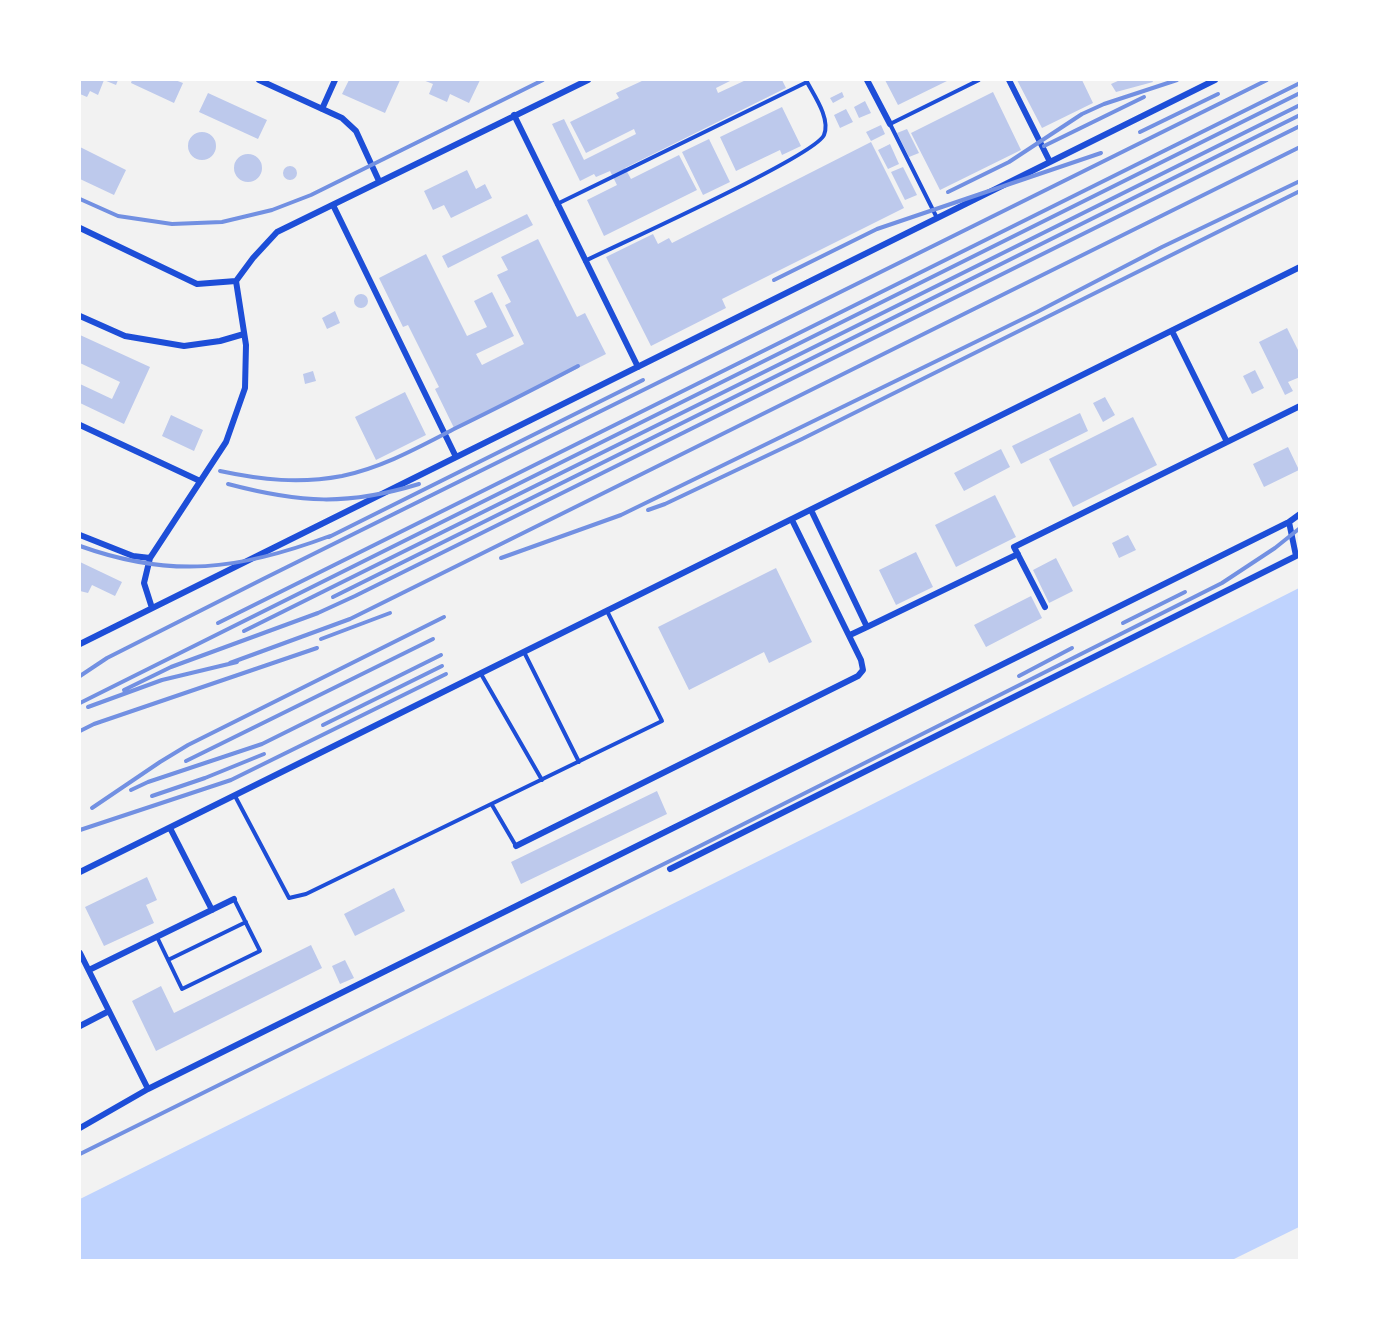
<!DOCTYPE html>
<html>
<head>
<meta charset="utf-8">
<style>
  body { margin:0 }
  #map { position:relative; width:1379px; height:1340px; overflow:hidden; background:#f2f2f2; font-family:"Roboto Condensed",sans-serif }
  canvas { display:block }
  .frame { position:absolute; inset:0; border:81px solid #fff; pointer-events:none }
</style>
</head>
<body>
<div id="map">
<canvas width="1379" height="1340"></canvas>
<div class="frame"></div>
</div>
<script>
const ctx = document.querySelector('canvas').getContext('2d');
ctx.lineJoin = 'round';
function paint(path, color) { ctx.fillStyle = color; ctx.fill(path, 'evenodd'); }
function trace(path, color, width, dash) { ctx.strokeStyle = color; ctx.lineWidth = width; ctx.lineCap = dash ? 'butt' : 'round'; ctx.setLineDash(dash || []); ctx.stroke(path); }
const water = new Path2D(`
  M1299,588V1227L1232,1260H80V1199L855,813Z`);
const building = new Path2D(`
  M81,80H118L116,85L104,80L98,95L90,91L87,97L80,94Z
  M132,80H175L183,83L174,103L131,83Z
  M349,80H400L385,113L342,94Z
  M423,80H480L469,103L450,94L447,102L429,94L433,84Z
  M644,80H732L716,88L718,93L746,80H782L786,88L625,168L631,179L679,155L697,190L604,236L587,200L617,185L610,171L596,177L594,174L580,181L552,124L564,119L584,160L636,134L634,129L586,153L570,122L619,98L616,93Z
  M885,80H949L898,105Z
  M1017,80H1082L1093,103L1042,128Z
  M1120,80H1152L1153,82L1116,92L1111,84Z
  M842,92L844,97L833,103L830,98Z
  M993,92L1021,150L940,190L911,133Z
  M208,93L267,120L258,139L199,112Z
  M865,101L871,113L859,118L854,107Z
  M782,107L801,146L782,155L780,150L736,171L720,137Z
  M846,109L853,122L840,128L834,115Z
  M881,125L885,134L871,141L866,132Z
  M907,129L919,153L909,157L897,133Z
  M188 146a14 14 0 1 1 28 0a14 14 0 1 1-28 0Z
  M709,139L730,182L703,195L682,152Z
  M871,142L904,208L722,299L726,308L651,346L606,257L653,234L658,244L669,238L672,243Z
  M890,144L899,164L888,169L878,150Z
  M80,147L126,170L114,195L80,179Z
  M234 168a14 14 0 1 1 28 0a14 14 0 1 1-28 0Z
  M283 173a7 7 0 1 1 14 0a7 7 0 1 1-14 0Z
  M903,167L917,195L905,200L891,172Z
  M467,170L476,189L485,184L492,198L451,218L444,205L433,210L424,191Z
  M527,214L533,225L448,268L442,256Z
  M538,239L577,317L585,313L606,354L455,430L435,389L439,387L408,325L403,327L379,278L426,254L467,336L487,327L474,301L492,292L514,336L476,354L482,365L524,344L505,305L511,302L497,275L508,270L501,257Z
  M354 301a7 7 0 1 1 14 0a7 7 0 1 1-14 0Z
  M335,311L340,323L327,329L322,318Z
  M1287,328L1300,354V377L1288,382L1293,391L1285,395L1259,342Z
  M80,335L150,367L124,424L80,403V384L112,399L120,382L80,363Z
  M1255,370L1264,388L1252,394L1243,376Z
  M313,371L316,381L305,384L303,374Z
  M405,392L426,435L376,460L355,417Z
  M1105,397L1115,415L1103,422L1093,403Z
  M1080,413L1088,431L1021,464L1012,446Z
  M171,415L203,430L194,451L162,436Z
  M1133,417L1157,465L1073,507L1049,459Z
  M1288,447L1299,470L1264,487L1253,464Z
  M1001,449L1010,467L964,491L954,473Z
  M995,495L1016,537L956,567L935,525Z
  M1128,535L1136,550L1119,558L1112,543Z
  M916,552L933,587L896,605L879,570Z
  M1056,558L1073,591L1049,603L1033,570Z
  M80,562L122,582L115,596L92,585L88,593L80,591Z
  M776,568L812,642L769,663L764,652L689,690L658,627Z
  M1031,596L1042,618L986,647L974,625Z
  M657,791L667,814L521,884L511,862Z
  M147,877L157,900L146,905L154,923L104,946L85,907Z
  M394,888L405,911L355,936L344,914Z
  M311,945L322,968L156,1051L132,1001L161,986L174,1013Z
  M345,960L354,978L340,984L332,966Z`);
const service = new Path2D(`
  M557,204L807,82
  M937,218L890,124L979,80
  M585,261C619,244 815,156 824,135C831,118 813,94 806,80
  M524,652L579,762
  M481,674L542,780
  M235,796L289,898L306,894L662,721L607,611
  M492,805L516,846
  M157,937L182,989L260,951L234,899
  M168,960L246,922`);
const minor = new Path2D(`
  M259,80L342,118L356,131L379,181
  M867,80L890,124
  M1009,80L1050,162
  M322,109L335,80
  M514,115L638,367
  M333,205L456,457
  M80,228L197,284L236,281
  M80,316L125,336L184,346L220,341L244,334
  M1172,331L1227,442
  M80,425L200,481
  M811,510L867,627L1018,554
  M1289,522L1296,556
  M80,535L133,556L150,558
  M1045,607L1014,547L1300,406
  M152,608L144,583L150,558L226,442L245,388L246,345L236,281L253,258L277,232L588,80
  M850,635L867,627
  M80,644L1215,80
  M170,828L212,910
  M516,846L858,676L863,670L861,660L792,520
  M670,869L1300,554
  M80,872L1300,267
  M80,953L148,1089
  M89,970L234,899
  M80,1026L109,1011
  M80,1128L148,1089L1289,522L1300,514`);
const rail = new Path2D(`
  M1140,132L1218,94
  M1044,146L1144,97
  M948,192L1009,162L1082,114L1104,104L1177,80
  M80,199L118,216L172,224L222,222L272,210L311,195L543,80
  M774,280L877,229L1101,153
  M220,471C262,480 300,484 342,476C384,467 419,447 456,428C497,408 538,387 578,366
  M228,484C300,503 347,506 419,484
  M648,510L665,504L802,439L1300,191
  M329,537L643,380
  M80,546C172,579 239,570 330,536
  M501,558L621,515L1037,312L1162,247L1300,181
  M333,597L1300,115
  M218,623L1300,83
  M1123,623L1185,592
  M244,631L1300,105
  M321,639L390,613
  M230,663L350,619L1300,147
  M80,676L107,658L263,579L1267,80
  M1019,676L1072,648
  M124,690L171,667L318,613L355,596L1300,126
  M80,703L1300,93
  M88,707L162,680L237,662
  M323,725L442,666
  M80,731L94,724L317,648
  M186,761L433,639
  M131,790L148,782L262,744L441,655
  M152,796L205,778L264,754
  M92,808L160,762L188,745L444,617
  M80,830L231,780L446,674
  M80,1154L692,850L1222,583L1275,548L1300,528`);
paint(water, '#bfd3fe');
paint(building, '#bdc9ec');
trace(service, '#1d4ed8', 4);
trace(minor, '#1d4ed8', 6);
trace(rail, '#7290e2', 4);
</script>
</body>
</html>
